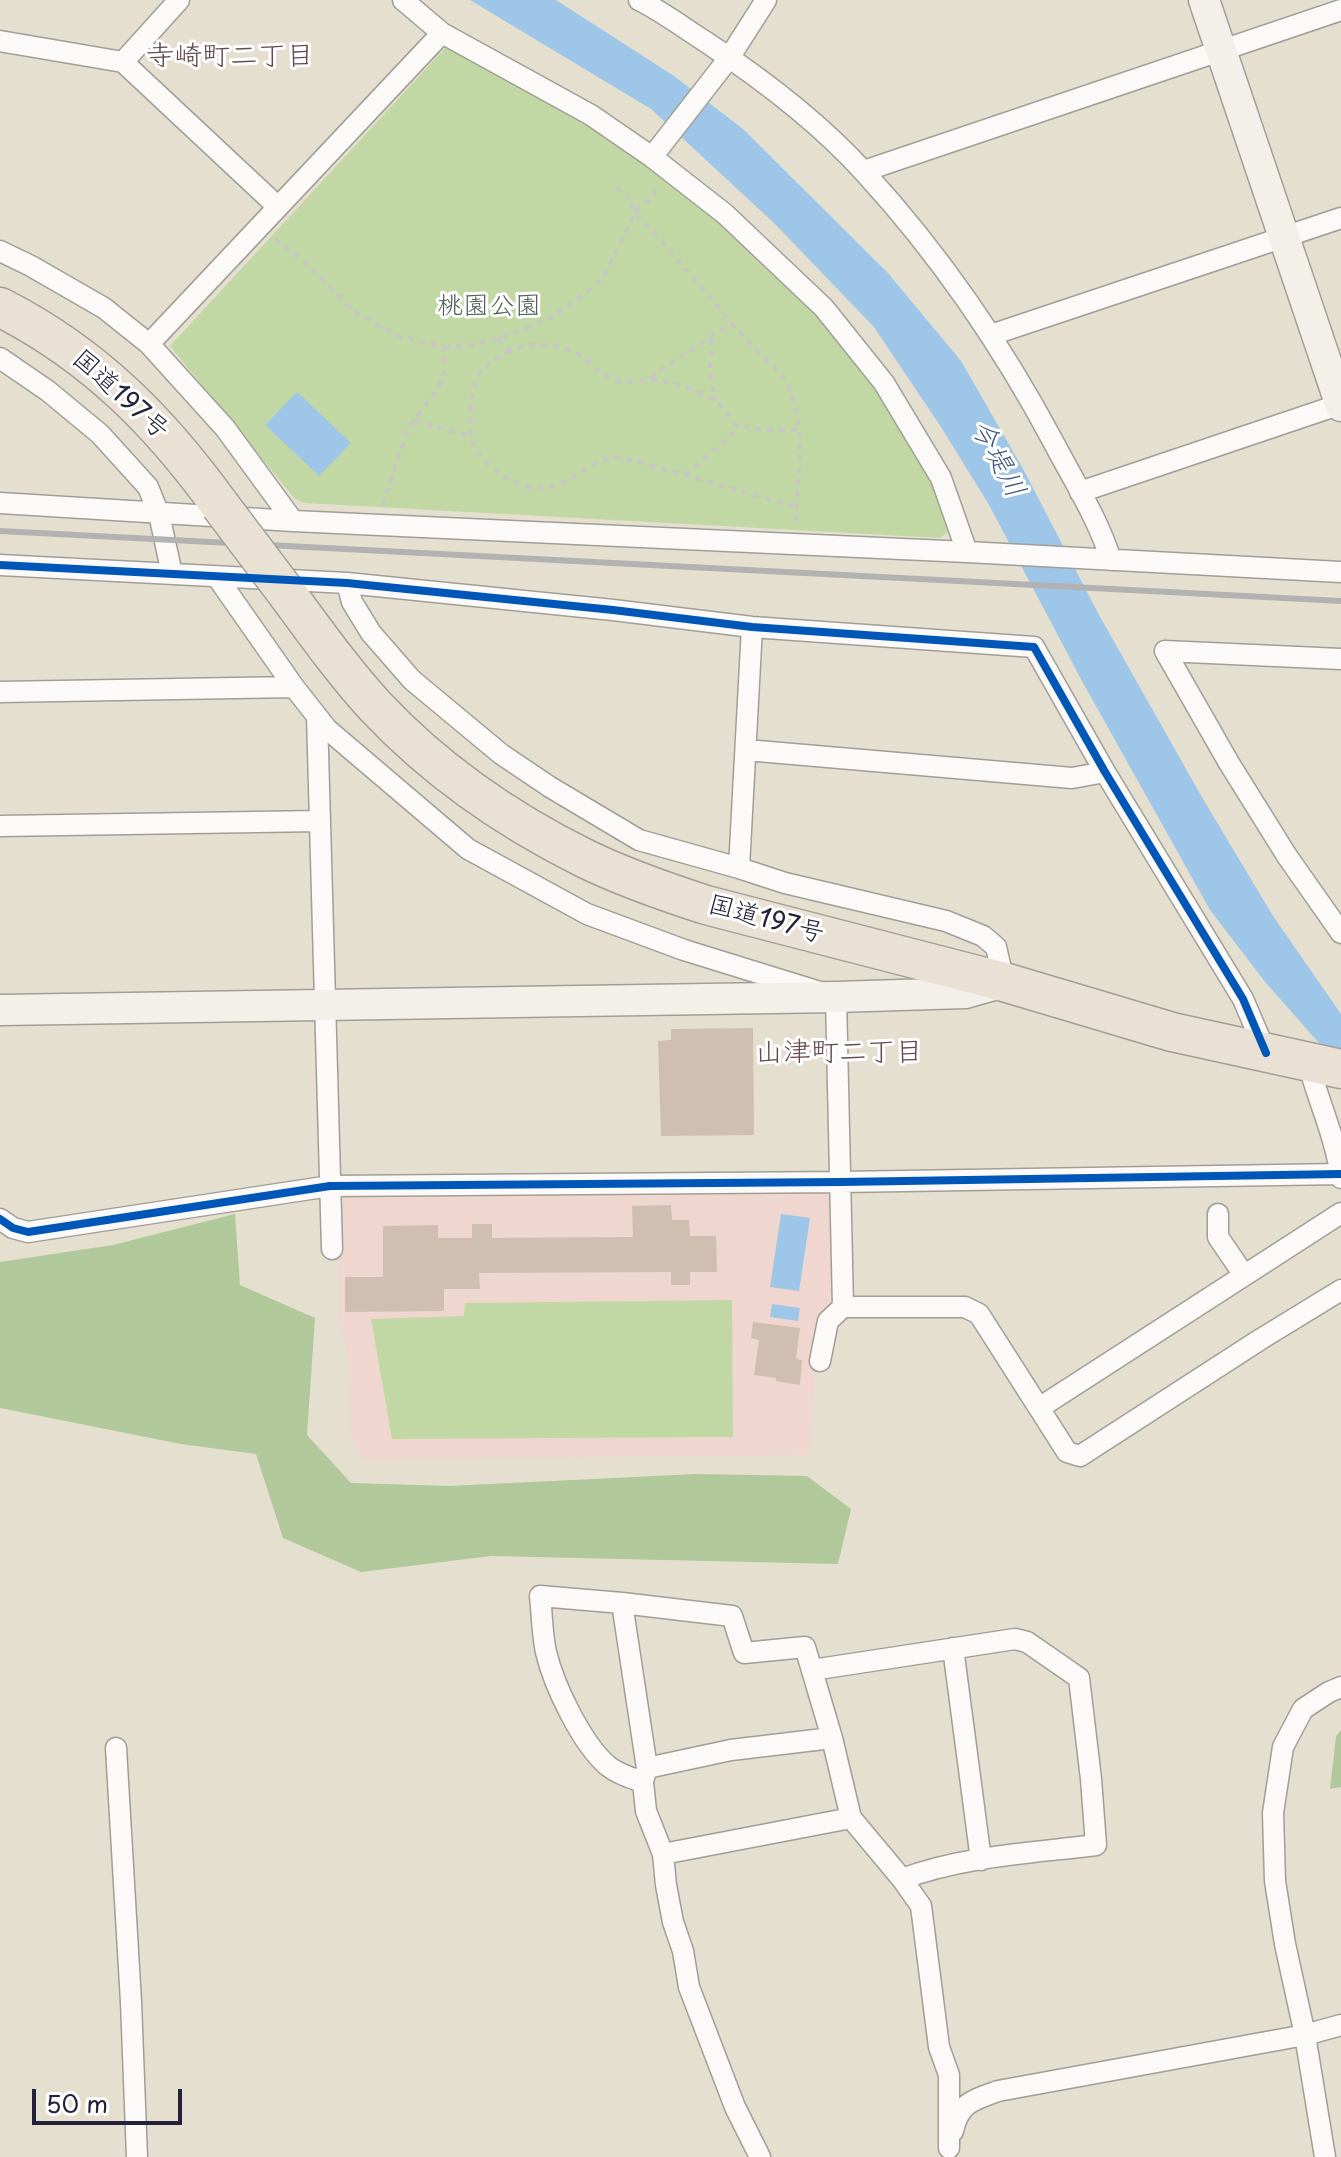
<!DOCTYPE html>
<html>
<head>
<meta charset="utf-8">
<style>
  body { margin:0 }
  #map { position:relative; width:1341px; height:2157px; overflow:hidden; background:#e5dfcf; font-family:"Playpen Sans",sans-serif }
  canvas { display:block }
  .scale { position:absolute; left:32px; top:2089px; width:150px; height:36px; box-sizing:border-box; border:4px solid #22223b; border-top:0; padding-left:10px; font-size:24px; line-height:28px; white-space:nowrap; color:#22223b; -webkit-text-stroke:6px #fff; paint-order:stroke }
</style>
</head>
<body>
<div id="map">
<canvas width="1341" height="2157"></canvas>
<div class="scale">50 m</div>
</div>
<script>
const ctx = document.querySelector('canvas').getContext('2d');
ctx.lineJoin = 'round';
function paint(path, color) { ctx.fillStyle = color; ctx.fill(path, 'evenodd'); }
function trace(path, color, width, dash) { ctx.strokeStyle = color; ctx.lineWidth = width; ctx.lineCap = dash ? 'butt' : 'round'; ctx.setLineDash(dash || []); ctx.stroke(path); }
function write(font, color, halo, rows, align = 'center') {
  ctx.font = font + ' "Playpen Sans","Klee One",sans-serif'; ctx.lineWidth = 6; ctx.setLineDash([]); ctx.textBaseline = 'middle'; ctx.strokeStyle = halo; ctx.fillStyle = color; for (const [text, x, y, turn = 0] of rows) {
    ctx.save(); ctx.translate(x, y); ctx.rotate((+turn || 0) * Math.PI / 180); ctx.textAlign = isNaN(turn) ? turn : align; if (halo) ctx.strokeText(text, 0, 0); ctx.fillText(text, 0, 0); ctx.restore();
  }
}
const built = new Path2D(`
  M824,1191L831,1196L833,1283L830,1300L820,1318L808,1455L363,1459L351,1437L348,1361L339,1319L338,1198Z`);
const green = new Path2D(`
  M447,46L602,132L765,257L848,349L924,456L952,529L940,538L305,503L295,499L170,346Z
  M732,1300L733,1437L392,1439L371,1319L464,1316L465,1303Z`);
const forest = new Path2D(`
  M235,1214L240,1285L315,1318L307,1435L351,1483L450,1486L695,1474L807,1476L851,1509L838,1564L491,1556L361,1572L283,1538L256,1454L181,1444L0,1408V1262L113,1245Z
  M1341,1730V1787L1330,1789L1336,1736Z`);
const water = new Path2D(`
  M470,0H556L674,76L743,129L888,273L961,361L1022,467L1099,615L1203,799L1273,916L1341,1014V1068L1266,983L1210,910L1082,681L988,503L941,427L874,327L774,223L651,109Z
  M297,392L351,443L319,476L265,425Z
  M781,1214L810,1218L799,1291L770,1287Z
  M772,1304L800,1308L798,1321L770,1317Z`);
const building = new Path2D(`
  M753,1028L754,1135L661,1136L658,1041L671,1040V1029Z
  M671,1205L672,1220H689L690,1236H716L717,1272H690V1285H671V1272L479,1273L480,1289H444V1311L345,1312V1277H383V1226L438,1225V1238H472V1224H492V1238L633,1237L632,1206Z
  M753,1322L800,1328L796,1359L802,1360L800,1385L776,1381V1378L754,1375L759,1340L751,1338Z`);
const path = new Path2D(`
  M616,187L631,199L634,212C674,253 709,298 747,340C762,357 783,370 790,391C806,433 798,482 795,525
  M275,239L308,265L353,311L401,337L444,347L445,366L439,387L409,427L382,506
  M498,339L510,350C534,342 560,342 582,357C592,364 600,375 612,379C624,384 637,380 649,380C669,379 705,392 720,405C726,410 730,418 735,425L763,430L799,429
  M710,339L713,348L709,371L716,401
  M444,347L467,346L498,339L547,320L586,293L602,279L629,226L634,212L653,197L658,187
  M510,350C499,357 487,363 480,373C473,384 472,397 471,409C471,417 469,426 470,434C474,461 513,488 539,488C569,488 590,460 613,458C619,457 626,459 632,460L796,507
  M651,379L659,371L732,323
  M415,420L470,436
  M685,475L729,437L739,425`);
const street = new Path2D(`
  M403,0L442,33L591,115L652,157L725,214L824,308L884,383L941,478L967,552
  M639,0C663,12 684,28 706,42C762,79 819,122 865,173C940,255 1003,347 1055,445C1075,483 1098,519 1111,560
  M0,41L123,62L277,206
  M123,62L179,0
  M652,157L729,58L766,0
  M864,171L1341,10
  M0,251L31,266L104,308L149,344L225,428L293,521
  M991,335L1341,218
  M149,344L442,33
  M0,358L48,391L100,434L148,487L159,514L172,574
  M1080,492L1341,404
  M0,503L293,521L967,552L1341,572
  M0,565L347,583L613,610L752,627L1034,647L1105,772L1243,999L1266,1053
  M217,577L294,687L327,729L468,849L587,914L684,950L836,997L843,1307
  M347,583L352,602L371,633L412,680L501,754L550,787L639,840L739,868L752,627
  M1165,651L1229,763L1287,856L1341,933
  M1165,651L1341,659
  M0,692L294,687
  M317,716L332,1249
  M746,750L1072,778L1105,772
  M0,826L320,821
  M739,868L785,883L946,921L983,936L996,947L1004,982
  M1308,1062C1318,1101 1336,1138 1341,1178
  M1218,1214V1237L1244,1275
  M0,1219L13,1228L28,1232L330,1186L841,1182L1341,1174
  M820,1361L828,1321L843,1307H965L979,1314L1067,1452L1080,1456L1261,1339L1341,1290
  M1039,1408L1341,1213
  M622,1603L647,1768L644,1778
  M953,1648L981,1860
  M812,1670L1015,1639L1027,1642L1079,1678L1091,1779L1096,1845C1032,1853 963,1856 902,1879
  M116,1748L131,2002L137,2157
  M647,1768L731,1750L832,1738
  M851,1818L663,1854L646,1811L643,1782C631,1778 618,1774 608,1766C582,1744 554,1686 546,1652C542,1634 542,1614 540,1596L622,1603L732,1616L744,1653L805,1647L832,1738L851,1818L902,1879L921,1906L939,2047L949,2075V2148
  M663,1854L666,1885L673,1922L683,1951L689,1987L735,2107L760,2157
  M953,2131C959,2103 973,2100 998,2091L1305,2035L1341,2025
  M1325,2157L1305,2035L1285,1944L1275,1881L1273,1813L1283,1747L1303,1709L1329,1692L1341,1687`);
const secondary = new Path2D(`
  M1204,0L1341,406
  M0,1010L836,997L965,993L1004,982`);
const highway = new Path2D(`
  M0,307C94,355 159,421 220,505
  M288,595C316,633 343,671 375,706C434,769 509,821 586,859C625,878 666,892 706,905L1004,982L1172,1032L1341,1069`);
const rail = new Path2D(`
  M0,531L1341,601`);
const highwayBridge = new Path2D(`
  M220,505L288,595`);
const cycleway = new Path2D(`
  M0,565L347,583L613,610L752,627L1034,647L1105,772L1243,999L1266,1053
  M0,1219L13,1228L28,1232L330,1186L841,1182L1341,1174`);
const parkNames = [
  ["桃園公園",489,307]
];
const streetNames = [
  ["国道197号",120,395,42],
  ["国道197号",766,920,15]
];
const neighbourhoodNames = [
  ["寺崎町二丁目",230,57],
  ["山津町二丁目",839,1053]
];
const waterNames = [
  ["今堤川",997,459,62]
];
paint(built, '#efd7cf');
paint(green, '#c2d8a4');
paint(forest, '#b0c89a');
paint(water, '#9dc6e8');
paint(building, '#d0beb0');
trace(street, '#a19e97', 23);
trace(secondary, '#a19e97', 33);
trace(highway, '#a19e97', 41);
trace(path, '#c8c7c5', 4, [6, 6]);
trace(street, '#fbfaf8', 20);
trace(secondary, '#f3f0e9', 30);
trace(highway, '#e8e1d4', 38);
trace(rail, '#b3b2b3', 6);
trace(highwayBridge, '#a19e97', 41, []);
trace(highwayBridge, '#e8e1d4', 38);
trace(cycleway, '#0057b8', 8);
write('26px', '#506053', '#fff', parkNames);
write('26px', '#22223b', '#fff', streetNames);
write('28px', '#654b4f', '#fff', neighbourhoodNames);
write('italic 28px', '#42587b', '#fff', waterNames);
</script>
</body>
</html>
